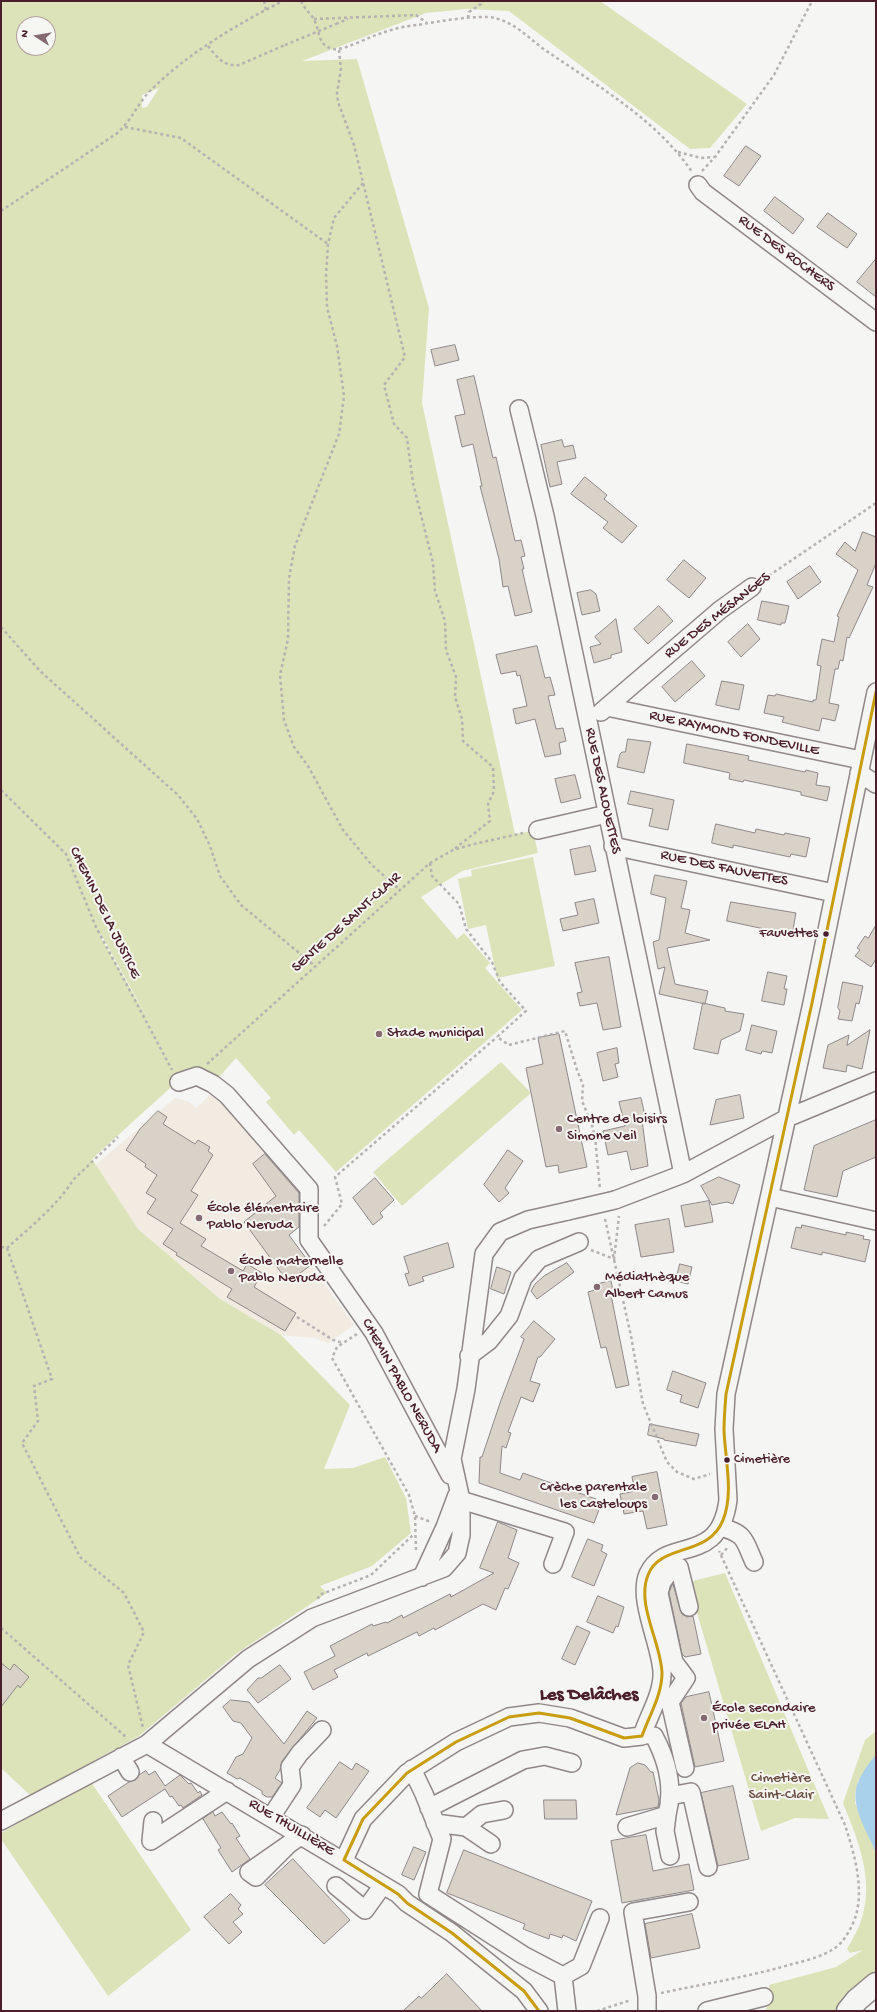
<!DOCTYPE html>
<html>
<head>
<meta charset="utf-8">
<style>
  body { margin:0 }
  #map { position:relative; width:877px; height:2012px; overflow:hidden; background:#f5f5f3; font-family:"Gochi Hand",sans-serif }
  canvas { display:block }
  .frame { position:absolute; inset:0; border:2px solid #4a1f2b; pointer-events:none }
  .north { position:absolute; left:16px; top:16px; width:40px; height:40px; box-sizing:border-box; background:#f6f6f2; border:1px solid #b1a0a2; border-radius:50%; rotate:282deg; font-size:11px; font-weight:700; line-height:16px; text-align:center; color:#4a1f2b }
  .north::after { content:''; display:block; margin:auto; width:14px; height:18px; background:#866a71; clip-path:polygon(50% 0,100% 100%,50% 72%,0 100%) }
</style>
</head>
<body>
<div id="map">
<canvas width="877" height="2012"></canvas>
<div class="frame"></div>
<div class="north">N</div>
</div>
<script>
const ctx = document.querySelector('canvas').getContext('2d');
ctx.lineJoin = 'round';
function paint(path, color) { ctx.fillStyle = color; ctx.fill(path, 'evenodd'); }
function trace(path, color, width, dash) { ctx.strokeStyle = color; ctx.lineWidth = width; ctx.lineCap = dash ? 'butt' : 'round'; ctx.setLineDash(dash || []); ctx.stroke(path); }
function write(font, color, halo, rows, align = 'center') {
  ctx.font = font + ' "Gochi Hand",sans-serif'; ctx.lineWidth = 4; ctx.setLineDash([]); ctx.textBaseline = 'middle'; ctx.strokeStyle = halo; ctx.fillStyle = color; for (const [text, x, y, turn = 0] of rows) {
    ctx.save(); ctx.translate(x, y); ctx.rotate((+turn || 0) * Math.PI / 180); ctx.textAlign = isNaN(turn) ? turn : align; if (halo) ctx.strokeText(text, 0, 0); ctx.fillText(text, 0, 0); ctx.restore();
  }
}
const built = new Path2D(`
  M210,1095L225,1106L269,1151L301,1193L300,1226L289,1235L354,1325L328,1343L315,1338L281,1335L220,1299L138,1229L94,1166L175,1098L190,1102L196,1108Z`);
const green = new Path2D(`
  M1,1H600L747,104L710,148L690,149L509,11L466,9L426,13L302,61L357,59L429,308L422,403L515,834L533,831L538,853L462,871L421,897L457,939L464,933L490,963L485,968L522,1010L336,1172L299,1130L294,1135L266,1102L271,1098L236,1058L220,1076L181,1078L92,1159L138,1229L220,1299L281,1335L350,1405L324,1469L353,1468L385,1457L406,1498L411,1533L372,1566L320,1586L327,1593L236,1654L139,1736L31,1796L1,1768ZM24,24H48V48H24ZM159,88L147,107L142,108V95ZM101,934L148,1019L100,936L97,940Z
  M533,857L555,966L497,978L486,925L468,929L458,879L472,876L471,870Z
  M501,1062L531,1093L402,1206L373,1172Z
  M725,1573L829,1819L795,1818L761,1831L688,1582Z
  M876,1731V1754L858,1781L855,1793V1803L876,1853V1973L859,1986L834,2011H749L765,2010L771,2002L769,1985L836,1967L863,1950L850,1953L847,1949C852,1940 858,1930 861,1921C875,1879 858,1841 843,1803L865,1740Z
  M91,1782L191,1930L108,1996L1,1839V1833Z`);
const water = new Path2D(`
  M876,1754V1853C868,1832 847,1803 859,1780C863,1771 870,1762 876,1754Z`);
const building = new Path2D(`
  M746,146L761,156L739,186L724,176Z
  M775,197L804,219L793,234L764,211Z
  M828,213L857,234L847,248L817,227Z
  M876,259V297L857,282Z
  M455,345L459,360L435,366L431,350Z
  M474,376L493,458L496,457L515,541L521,540L525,556L521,557L524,569H522L532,612L515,616L508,586L503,587L499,559L480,486H482L473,444L462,447L455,416L465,414L457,380Z
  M562,440L564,447L573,445L576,458L557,462L562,484L550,487L541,445Z
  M585,477L607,495L604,499L637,526L622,543L603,528L608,522L571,494Z
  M863,532L876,537V563L867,585L873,587L849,638L847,637L843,661L840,660L838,669H835L829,703L839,705L835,721L822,718L819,731L782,722L784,717L764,713L768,695L775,696L776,694L813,702V700H816L821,666L817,665L822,639L834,642L839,617L837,616L858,570L836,554L845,542L855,551Z
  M684,560L706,578L689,598L667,580Z
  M810,566L821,582L798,599L787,582Z
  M591,590L596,594L600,611L582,615L577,593Z
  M762,601L789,606L785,623H781V625L758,620Z
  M659,606L673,621L648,644L634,629Z
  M616,619L622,652L611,655V658L594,663L590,647L601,644L595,637Z
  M748,624L760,639L741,657L728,642Z
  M537,646L545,678L550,677L555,695L548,696L556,729L563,728L566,741L559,743L561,754L545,757L535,719L516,724L513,709L527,706L520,675L517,676L516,671L501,674L496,655Z
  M692,661L705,676L675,702L662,687Z
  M722,681L744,685L739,710L716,705Z
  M628,739L651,742L644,773L617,767L620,754L622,752H625Z
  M687,744L749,756L748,760L805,772L806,770L818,773L816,785L830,787L827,801L801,795V792L744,780L743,782L729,779L730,773L684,763Z
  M575,775L581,798L561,803L555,779Z
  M631,791L674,800L668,830L649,826L653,809L628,804Z
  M716,824L755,833L756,829L784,835L785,833L810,838L806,857L791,854L790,857L733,845V848L712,843Z
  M590,846L596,871L575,875L570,850Z
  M655,875L687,881L681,908L690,910L685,933L710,940L667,948L675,984L708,991L705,1004L659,994L665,967L658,969L653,942L659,940L666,898L651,894Z
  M594,899L599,923L563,931L560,919L578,915L575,903Z
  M731,902L796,913L792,935L727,921Z
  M876,925V959L871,967L855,956L860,950L857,948L865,936L868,938Z
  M609,957L621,1027L603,1030L597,1003L580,1006L577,993L582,992L575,963Z
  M768,972L787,976L784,989H787L784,1005L762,1001Z
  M843,982L863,986L859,1004L856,1003L852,1021L838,1019L840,1011L838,1008Z
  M703,1003L725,1008V1011L744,1014L740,1031L721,1040L718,1054L694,1049Z
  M752,1025L777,1031L772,1053L762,1051L761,1054L746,1050Z
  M870,1030L862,1069L847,1065L846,1072L823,1068L828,1045L849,1035L847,1045Z
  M559,1034L587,1167L559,1173L558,1165L546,1167L526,1068L543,1064L538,1038Z
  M617,1048L619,1063L615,1064L618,1077L603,1081L597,1053Z
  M740,1095L744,1118L710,1125L716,1100Z
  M641,1098L646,1120H642L648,1166L631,1170L627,1151L608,1155L603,1131L625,1126L619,1102Z
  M158,1111L167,1117L163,1124L195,1144L198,1140L210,1147L208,1151L213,1155L191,1191L198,1195L180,1223L206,1239L201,1246L243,1271L247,1264L262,1273L254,1287L296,1313L285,1331L227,1297L232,1289L176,1255L177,1253L163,1244L173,1229L147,1213L156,1199L146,1193L157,1175L145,1167L146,1164L126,1150L140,1129Z
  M876,1120V1157L843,1171L837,1197L804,1190L814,1146Z
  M508,1150L523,1161L505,1188L509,1193L499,1202L484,1185Z
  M265,1154L299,1193V1227L289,1235L311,1265L288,1282L244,1222L276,1196L253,1164Z
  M719,1177L740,1185L733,1204L727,1202L712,1205L701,1186Z
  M375,1178L394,1200L380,1213L383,1217L373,1225L353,1198Z
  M709,1201L713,1222L685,1227L681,1206Z
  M669,1219L674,1252L641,1257L635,1225Z
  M802,1225L846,1235V1232L864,1236L863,1239L870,1240L865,1262L822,1252V1255L791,1248L796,1227L801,1228Z
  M448,1243L454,1267L422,1277L424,1281L409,1286L405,1274L409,1273L404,1257Z
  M567,1263L574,1272L537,1299L531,1291L535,1284L544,1276Z
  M680,1264L692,1267L688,1284L676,1281Z
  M497,1267L511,1272L504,1294L491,1289Z
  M611,1281L614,1295H611L629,1385L616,1388L606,1347L601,1348L588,1292L595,1290L594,1285Z
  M534,1321L555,1339L540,1357H538L530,1381L540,1384L533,1402L521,1397L508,1432L511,1433L506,1448L502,1446L500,1473L520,1480L523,1473L596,1499L594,1505L600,1507L594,1523L479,1483L480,1457H482L500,1403L524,1339L521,1337Z
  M673,1371L706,1383L698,1408L680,1402L682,1395L667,1390Z
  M650,1424L699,1434L696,1446L664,1440V1439L648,1435Z
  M657,1472L667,1525L647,1529L643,1511L624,1514L620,1494L635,1491L632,1477Z
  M498,1522L517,1530L508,1558L519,1563L508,1589L505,1588L496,1610L483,1604L435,1630L434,1628L419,1636L417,1632L368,1656L367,1653L334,1670L338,1677L313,1690L304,1672L335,1656L330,1646L372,1624L373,1626L386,1622L387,1623L402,1615L403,1618L450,1594L451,1597L494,1573L480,1568Z
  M588,1539L603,1545L601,1551L607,1554L594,1586L572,1577Z
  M673,1584L682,1614L687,1617L693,1616L701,1654L685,1657L682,1654L669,1593Z
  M598,1596L624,1607L618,1627L616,1626L613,1633L587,1622Z
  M577,1626L590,1632L575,1665L562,1659Z
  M1,1663L10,1670L14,1664L29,1677L20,1688L18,1685L1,1707Z
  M280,1665L291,1679L258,1703L247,1690L258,1678H261Z
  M709,1692L724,1761L695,1767L681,1703L686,1697Z
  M231,1700L249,1702L284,1744L307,1711L317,1718L282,1761L280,1770L275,1778L282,1783L272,1797H267L262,1794V1791L240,1778L237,1779L227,1773L236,1757L243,1754L252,1738L241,1723L233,1721L223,1707Z
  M340,1762L352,1770L356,1763L369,1771L336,1818L325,1810L320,1817L307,1808Z
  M638,1763L645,1765L651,1772H653L659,1800L658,1807L616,1815L630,1768Z
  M146,1771L149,1775L155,1771L165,1786L180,1775L189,1784L191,1783L198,1793L200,1791L202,1795L183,1808L181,1805L179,1806L172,1796L170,1797L165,1789L122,1817L108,1796L129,1782L135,1780L139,1775Z
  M733,1786L749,1859L718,1866L701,1793Z
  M544,1800H576L577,1819H545Z
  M213,1812L215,1816L222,1812L231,1824L232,1823L240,1836L236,1838L250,1859L232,1872L218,1850L221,1848L203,1819Z
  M646,1835L653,1871L689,1864L694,1890L622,1903L611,1841Z
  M414,1847L426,1852L414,1880L402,1875Z
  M464,1850L592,1901L576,1941L563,1935L562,1938L550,1934L549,1939L523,1929L525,1924L447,1893Z
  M293,1859L350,1920L324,1944L265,1885Z
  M231,1894L241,1905L238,1909L243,1914L233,1922L242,1932L229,1944L204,1917Z
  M692,1914L700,1948L651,1958L645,1924Z
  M447,1974L482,2011H403L419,1996L421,1998Z`);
const path = new Path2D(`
  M264,1L266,10
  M301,1C304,8 309,12 313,18C321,30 316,45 333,49C344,51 370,36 382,33C393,29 405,26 417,25C435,22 480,14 495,18C518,24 530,40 548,52C599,87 657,120 692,172
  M468,18L469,12L481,4L482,1
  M314,19L416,15L427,23
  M336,24L348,19
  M208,46C217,57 224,67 239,65L285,45
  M339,50L341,69L337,93L338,102L354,145L405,357L384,385L394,424L407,438L413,483L433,563L435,591L445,621L446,650L456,677L455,697L462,719L463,741L493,767L494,791L488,804L490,821L453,850
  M125,127L181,138L328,244
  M678,152L701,158L714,157
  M702,171L715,157L774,75L812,1
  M363,183L334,218L328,244L326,275L327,307L337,346L344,396L339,434L295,546L289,578L288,639L280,675L284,720L294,747L308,766L343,830L371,864L400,890
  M1,211L116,134C132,121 137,103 152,89C187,54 239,23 283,1
  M764,579L876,503
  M1,627L40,671L178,795L197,819L210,846L220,876L241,905L315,966
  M1,790L66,854L96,927L172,1070
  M430,863L432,876L459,904L466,929L492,962L500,982L526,1011L497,1037L509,1045L565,1031L577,1070L583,1085L582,1101L592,1125L595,1137L600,1189
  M207,1064L430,863L453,850L474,844L523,833
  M605,1219L631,1336L643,1404L667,1462L677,1472L694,1479L710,1474
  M324,1226L342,1204L335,1177L497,1037
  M1,1247L7,1248C29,1228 58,1205 73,1180L118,1137
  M7,1248L52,1379L34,1386L38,1421L22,1443L80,1557L124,1593L144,1632L128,1665L143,1728
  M591,1250L614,1259L619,1216
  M297,1317L333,1340L343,1343
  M357,1334L337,1347L332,1358L409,1495L415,1516L416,1550
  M415,1516L431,1522
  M721,1555L729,1546
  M318,1599L319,1595L371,1575L414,1534
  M1,1628L126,1737
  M661,1993C704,1984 747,1977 789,1965C804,1961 822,1957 835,1948C844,1942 853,1926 856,1915C864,1886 854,1853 845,1825L719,1551
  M597,2011L631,2000`);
const minor = new Path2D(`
  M698,185L703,192L876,322
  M519,409L545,516L683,1174
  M607,707L861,760
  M601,712L720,610L752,587
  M859,773L876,784
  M538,830L607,814
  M613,846L834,893
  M179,1082L197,1076L213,1084L227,1095L309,1189V1240L374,1333L450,1475
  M770,1197L876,1221
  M615,1200L683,1174L787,1118L876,1081
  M469,1356L489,1341L509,1316L523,1278L539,1259L579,1242
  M461,1500L565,1532L553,1564
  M721,1527C746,1534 744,1540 754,1562
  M422,1577L445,1527L457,1495
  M661,1697L670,1702L685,1768
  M670,1702L686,1678L674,1662L659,1593L662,1582L670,1571L679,1567L689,1607
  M147,1744L398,1894L407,1903L452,1933L524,1991L539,2011
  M121,1757L130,1772
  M412,1769L424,1794L442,1839L428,1894L523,1955L563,1976L567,2011
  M670,1796L691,1792L708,1867
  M429,1808L523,1760L545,1756L572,1763
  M667,1815L665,1831L670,1856
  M271,1817L292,1785L290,1767L300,1753L322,1730
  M1,1821L147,1744L248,1659L312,1618L444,1568L457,1553L461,1535V1500L452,1459L466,1389L484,1254L500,1232L528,1220L568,1211
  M153,1821L151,1841L227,1791
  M435,1823L466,1827L482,1814L504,1810
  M466,1827L491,1844
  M627,1827L667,1815C674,1788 667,1760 654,1736L643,1734
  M288,1845L256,1877L249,1872L302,1835
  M344,1860L363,1819L407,1773L456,1742L509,1717L539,1713L570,1718L624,1738L642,1736C648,1716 663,1694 662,1672C661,1645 637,1599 648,1574C666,1535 719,1568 728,1500L724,1429L726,1394L812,1003L876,692
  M336,1886L365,1910L383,1885
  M563,1976L581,1966L600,1918
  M647,2011V1996L633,1912L689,1902
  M707,2011L764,1997`);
const major = new Path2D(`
  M848,2011L857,2000L876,1984`);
const pathBridge = new Path2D(`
  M285,45L336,24`);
const minorBridge = new Path2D(`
  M568,1211L615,1200`);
const bus1 = new Path2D(`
  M344,1860L363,1819L407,1773L456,1742L509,1717L539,1713L570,1718L624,1738L642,1736C649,1716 662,1695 662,1673C661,1642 636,1605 648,1575C660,1543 709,1557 723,1520C734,1493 725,1459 724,1430C724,1418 725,1406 726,1394L812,1003L876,692
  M344,1860L398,1894L407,1903L452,1933L524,1991L539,2011`);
const markers = [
  [826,934,3.5,"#4a1f2b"],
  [379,1034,4,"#866a71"],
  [559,1129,4,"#866a71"],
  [199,1218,4,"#866a71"],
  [231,1271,4,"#866a71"],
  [597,1287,4,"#866a71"],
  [727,1460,3.5,"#4a1f2b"],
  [655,1497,4,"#866a71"],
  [704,1718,4,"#866a71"]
];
const busNames = [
  ["Fauvettes",818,934],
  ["Cimetière",734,1460,"left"]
];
const streetNames = [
  ["RUE DES ROCHERS",786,254,37],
  ["RUE DES MÉSANGES",718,616,-38],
  ["RUE RAYMOND FONDEVILLE",734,734,12],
  ["RUE DES ALOUETTES",602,791,78],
  ["RUE DES FAUVETTES",724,869,12],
  ["CHEMIN DE LA JUSTICE",104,913,64],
  ["SENTE DE SAINT-CLAIR",347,923,-42],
  ["CHEMIN PABLO NERUDA",401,1386,61],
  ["RUE THUILLIÈRE",291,1828,31]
];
const poiNames = [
  ["Stade municipal",387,1034],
  ["Centre de loisirs",567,1120],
  ["Simone Veil",567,1137],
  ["École élémentaire",207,1209],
  ["Pablo Neruda",207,1226],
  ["École maternelle",239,1262],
  ["Pablo Neruda",239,1279],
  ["Médiathèque",605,1278],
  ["Albert Camus",605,1295],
  ["Crèche parentale",647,1488,"right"],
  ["les Casteloups",647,1505,"right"],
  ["École secondaire",712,1709],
  ["privée ELAH",712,1726]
];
const parkNames = [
  ["Cimetière",781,1779],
  ["Saint-Clair",781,1796]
];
const districtNames = [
  ["Les Delâches",589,1696]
];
paint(built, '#f1ebe1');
paint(green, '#dce3b9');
paint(water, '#a9d1eb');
paint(building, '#d8d2c8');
trace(building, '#8f8788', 1);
trace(minor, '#8f8788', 20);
trace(major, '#8f8788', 25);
trace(path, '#b6b2b2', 2.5, [3, 3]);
trace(minor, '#f5f5f3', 17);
trace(major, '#f5f5f3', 22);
trace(minorBridge, '#8f8788', 20, []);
trace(pathBridge, '#b6b2b2', 2.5, [3, 3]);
trace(minorBridge, '#f5f5f3', 17);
trace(bus1, '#c99d0d', 3);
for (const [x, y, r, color] of markers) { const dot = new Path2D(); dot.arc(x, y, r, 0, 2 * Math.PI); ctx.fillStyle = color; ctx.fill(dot); trace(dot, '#f6f6f2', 1.5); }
write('14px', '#4a1f2b', '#f6f6f2', busNames, 'right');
write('15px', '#4a1f2b', '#f6f6f2', streetNames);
write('15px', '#4a1f2b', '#f6f6f2', poiNames, 'left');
write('15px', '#694c42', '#f6f6f2', parkNames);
write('bold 19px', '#4a1f2b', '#f6f6f2', districtNames);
</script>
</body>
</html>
